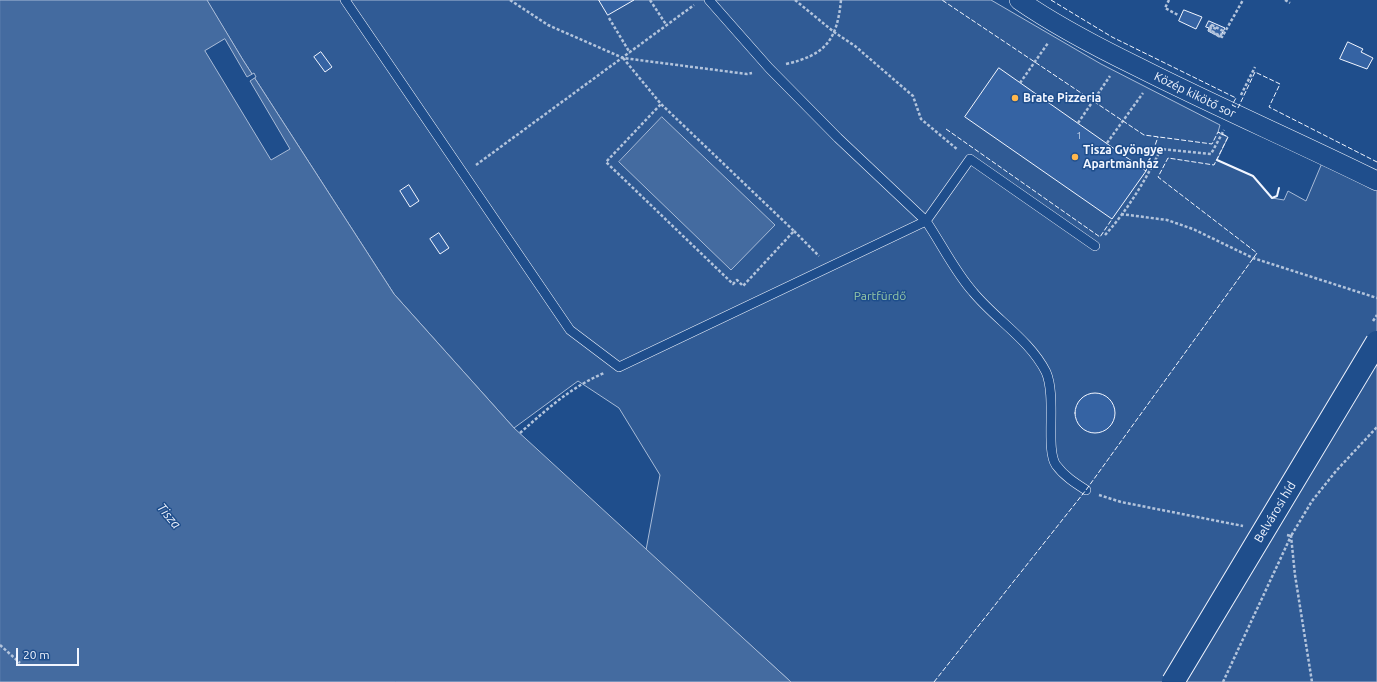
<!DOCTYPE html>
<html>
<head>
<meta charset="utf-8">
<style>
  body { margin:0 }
  #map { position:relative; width:1377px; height:682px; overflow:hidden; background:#1f4e8c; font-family:Ubuntu,sans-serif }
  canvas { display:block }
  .scale { position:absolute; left:16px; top:648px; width:63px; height:18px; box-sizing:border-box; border:2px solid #f2f6ff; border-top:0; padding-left:5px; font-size:12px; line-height:14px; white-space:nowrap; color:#f2f6ff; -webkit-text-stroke:3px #1f4e8c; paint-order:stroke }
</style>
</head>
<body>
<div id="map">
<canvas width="1377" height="682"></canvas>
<div class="scale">20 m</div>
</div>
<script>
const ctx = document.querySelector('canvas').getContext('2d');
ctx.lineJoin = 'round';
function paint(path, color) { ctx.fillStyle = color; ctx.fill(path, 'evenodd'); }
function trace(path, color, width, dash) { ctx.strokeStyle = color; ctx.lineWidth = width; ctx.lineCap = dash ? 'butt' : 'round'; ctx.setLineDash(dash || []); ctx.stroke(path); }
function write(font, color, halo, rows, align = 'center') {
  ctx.font = font + ' Ubuntu,sans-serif'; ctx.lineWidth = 3; ctx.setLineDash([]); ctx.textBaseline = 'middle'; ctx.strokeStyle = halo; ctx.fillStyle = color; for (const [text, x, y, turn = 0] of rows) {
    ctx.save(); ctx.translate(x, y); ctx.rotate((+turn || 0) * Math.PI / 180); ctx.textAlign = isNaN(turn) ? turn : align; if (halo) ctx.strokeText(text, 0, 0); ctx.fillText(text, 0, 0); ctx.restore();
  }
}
const built = new Path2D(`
  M207,0H991L1101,64L1220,125L1218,132L1228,137L1217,160L1253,176L1272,198L1284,200L1288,191L1306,201L1322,163L1377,190V682H791L646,550L660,475L619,408L578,381L514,428L394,294L243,60Z`);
const water = new Path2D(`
  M0,0H207L243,60L394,294L514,428L791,682H0Z
  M662,117L775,225L731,270L619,162Z`);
const pier = new Path2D(`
  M225,39L247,77L254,73L256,77L250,81L290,149L271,160L205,51Z`);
const building = new Path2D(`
  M599,0H634L608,15Z
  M1184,10L1202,17L1196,29L1179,21Z
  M1209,21L1225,28L1220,37L1208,31L1209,28L1206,27Z
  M1348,42L1363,49L1361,52L1373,58L1367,69L1340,59Z
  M321,52L332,67L325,72L314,57Z
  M999,68L1146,171L1112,219L965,117Z
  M409,185L419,201L410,207L400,191Z
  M439,233L449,248L440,254L430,239Z
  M1075 413a20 20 0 1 1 40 0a20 20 0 1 1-40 0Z`);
const path = new Path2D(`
  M510,0L548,25L623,58L747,74L752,73
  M650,0L667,26
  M795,0L834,32L855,46L913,96L921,119L958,150
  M1169,0L1165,8L1178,15
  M1285,0L1290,3
  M609,18L630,53
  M1216,29L1211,26L1209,30L1220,37L1223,31L1212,25L1210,30L1222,37L1243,0
  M623,58L661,104L794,231L743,286L737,280L733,284L606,162L661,104
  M786,64C825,55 837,41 841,0
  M1020,83L1048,43
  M1241,95L1255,67
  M1078,123L1110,76
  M1107,143L1143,93
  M476,165L694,5
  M1121,214L1167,220L1193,229L1253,258L1377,298
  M794,231L819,256
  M1105,235C1128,210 1146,179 1161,149L1211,154L1224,130
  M520,433C546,410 571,387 604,373
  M1099,495L1121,502L1243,526
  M1287,535L1291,536L1312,501L1336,471L1377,427
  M0,645L20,663
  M1223,682L1291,536L1295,575L1312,682`);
const lane = new Path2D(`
  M345,0L570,330L619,367L926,221C941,243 955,272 973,292C996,320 1029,339 1046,372C1057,397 1045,450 1056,465C1064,476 1075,483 1086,490
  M709,0L769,68L838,138L926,221L970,159L1095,246`);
const street = new Path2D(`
  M1019,0C1056,26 1097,47 1138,67C1217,107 1298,142 1377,181`);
const pathBridge = new Path2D(`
  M1373,321L1377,315`);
const secondaryBridge = new Path2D(`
  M1173,682L1377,342`);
const fence = new Path2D(`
  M1051,0L1112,37L1236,98L1232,105L1238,108L1255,72L1280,84L1269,107L1377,162
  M946,129L1100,237L1112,219
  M1146,171L1158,137
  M934,682L1086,490L1257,253L1158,177L1168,158L1214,165L1228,137L1218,132L1212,144L1144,135L942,0`);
const wall = new Path2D(`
  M1217,160L1253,176L1272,198L1277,196L1279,188`);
const markers = [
  [1015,98,4,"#ffb74d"],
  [1075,157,4,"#ffb74d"]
];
const numberNames = [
  ["1",1079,136]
];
const streetNames = [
  ["Közép kikötő sor",1195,95,26],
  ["Belvárosi híd",1275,512,-59]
];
const poiNames = [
  ["Brate Pizzeria",1023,98],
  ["Tisza Gyöngye",1083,150],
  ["Apartmanház",1083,164]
];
const parkNames = [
  ["Partfürdő",880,296]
];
const waterNames = [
  ["Tisza",169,516,50]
];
paint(built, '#305b95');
trace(built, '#a8bbd7', 1);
paint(water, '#446ba0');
trace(water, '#a8bbd7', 1);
paint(pier, '#1f4e8c');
trace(pier, '#a8bbd7', 1);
paint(building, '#3563a3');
trace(building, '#f2f6ff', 1);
trace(lane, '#f2f6ff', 10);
trace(street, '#f2f6ff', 20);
trace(path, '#b3c4dc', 2.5, [3, 2]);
trace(lane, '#1f4e8c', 9);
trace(street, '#1f4e8c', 19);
trace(secondaryBridge, '#f2f6ff', 24, []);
trace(pathBridge, '#b3c4dc', 2.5, [3, 2]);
trace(secondaryBridge, '#1f4e8c', 22);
trace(fence, '#f2f6ff', 1, [5, 2]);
trace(wall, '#f2f6ff', 2);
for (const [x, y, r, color] of markers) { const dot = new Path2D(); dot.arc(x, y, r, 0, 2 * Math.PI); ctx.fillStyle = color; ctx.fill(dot); trace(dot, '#1f4e8c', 1.5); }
write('10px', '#c3d1e8', null, numberNames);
write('12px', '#f2f6ff', '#1f4e8c', streetNames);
write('bold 12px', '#f2f6ff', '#1f4e8c', poiNames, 'left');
write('12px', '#97c8a6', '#1f4e8c', parkNames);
write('italic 13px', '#f2f6ff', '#1f4e8c', waterNames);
</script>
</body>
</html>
